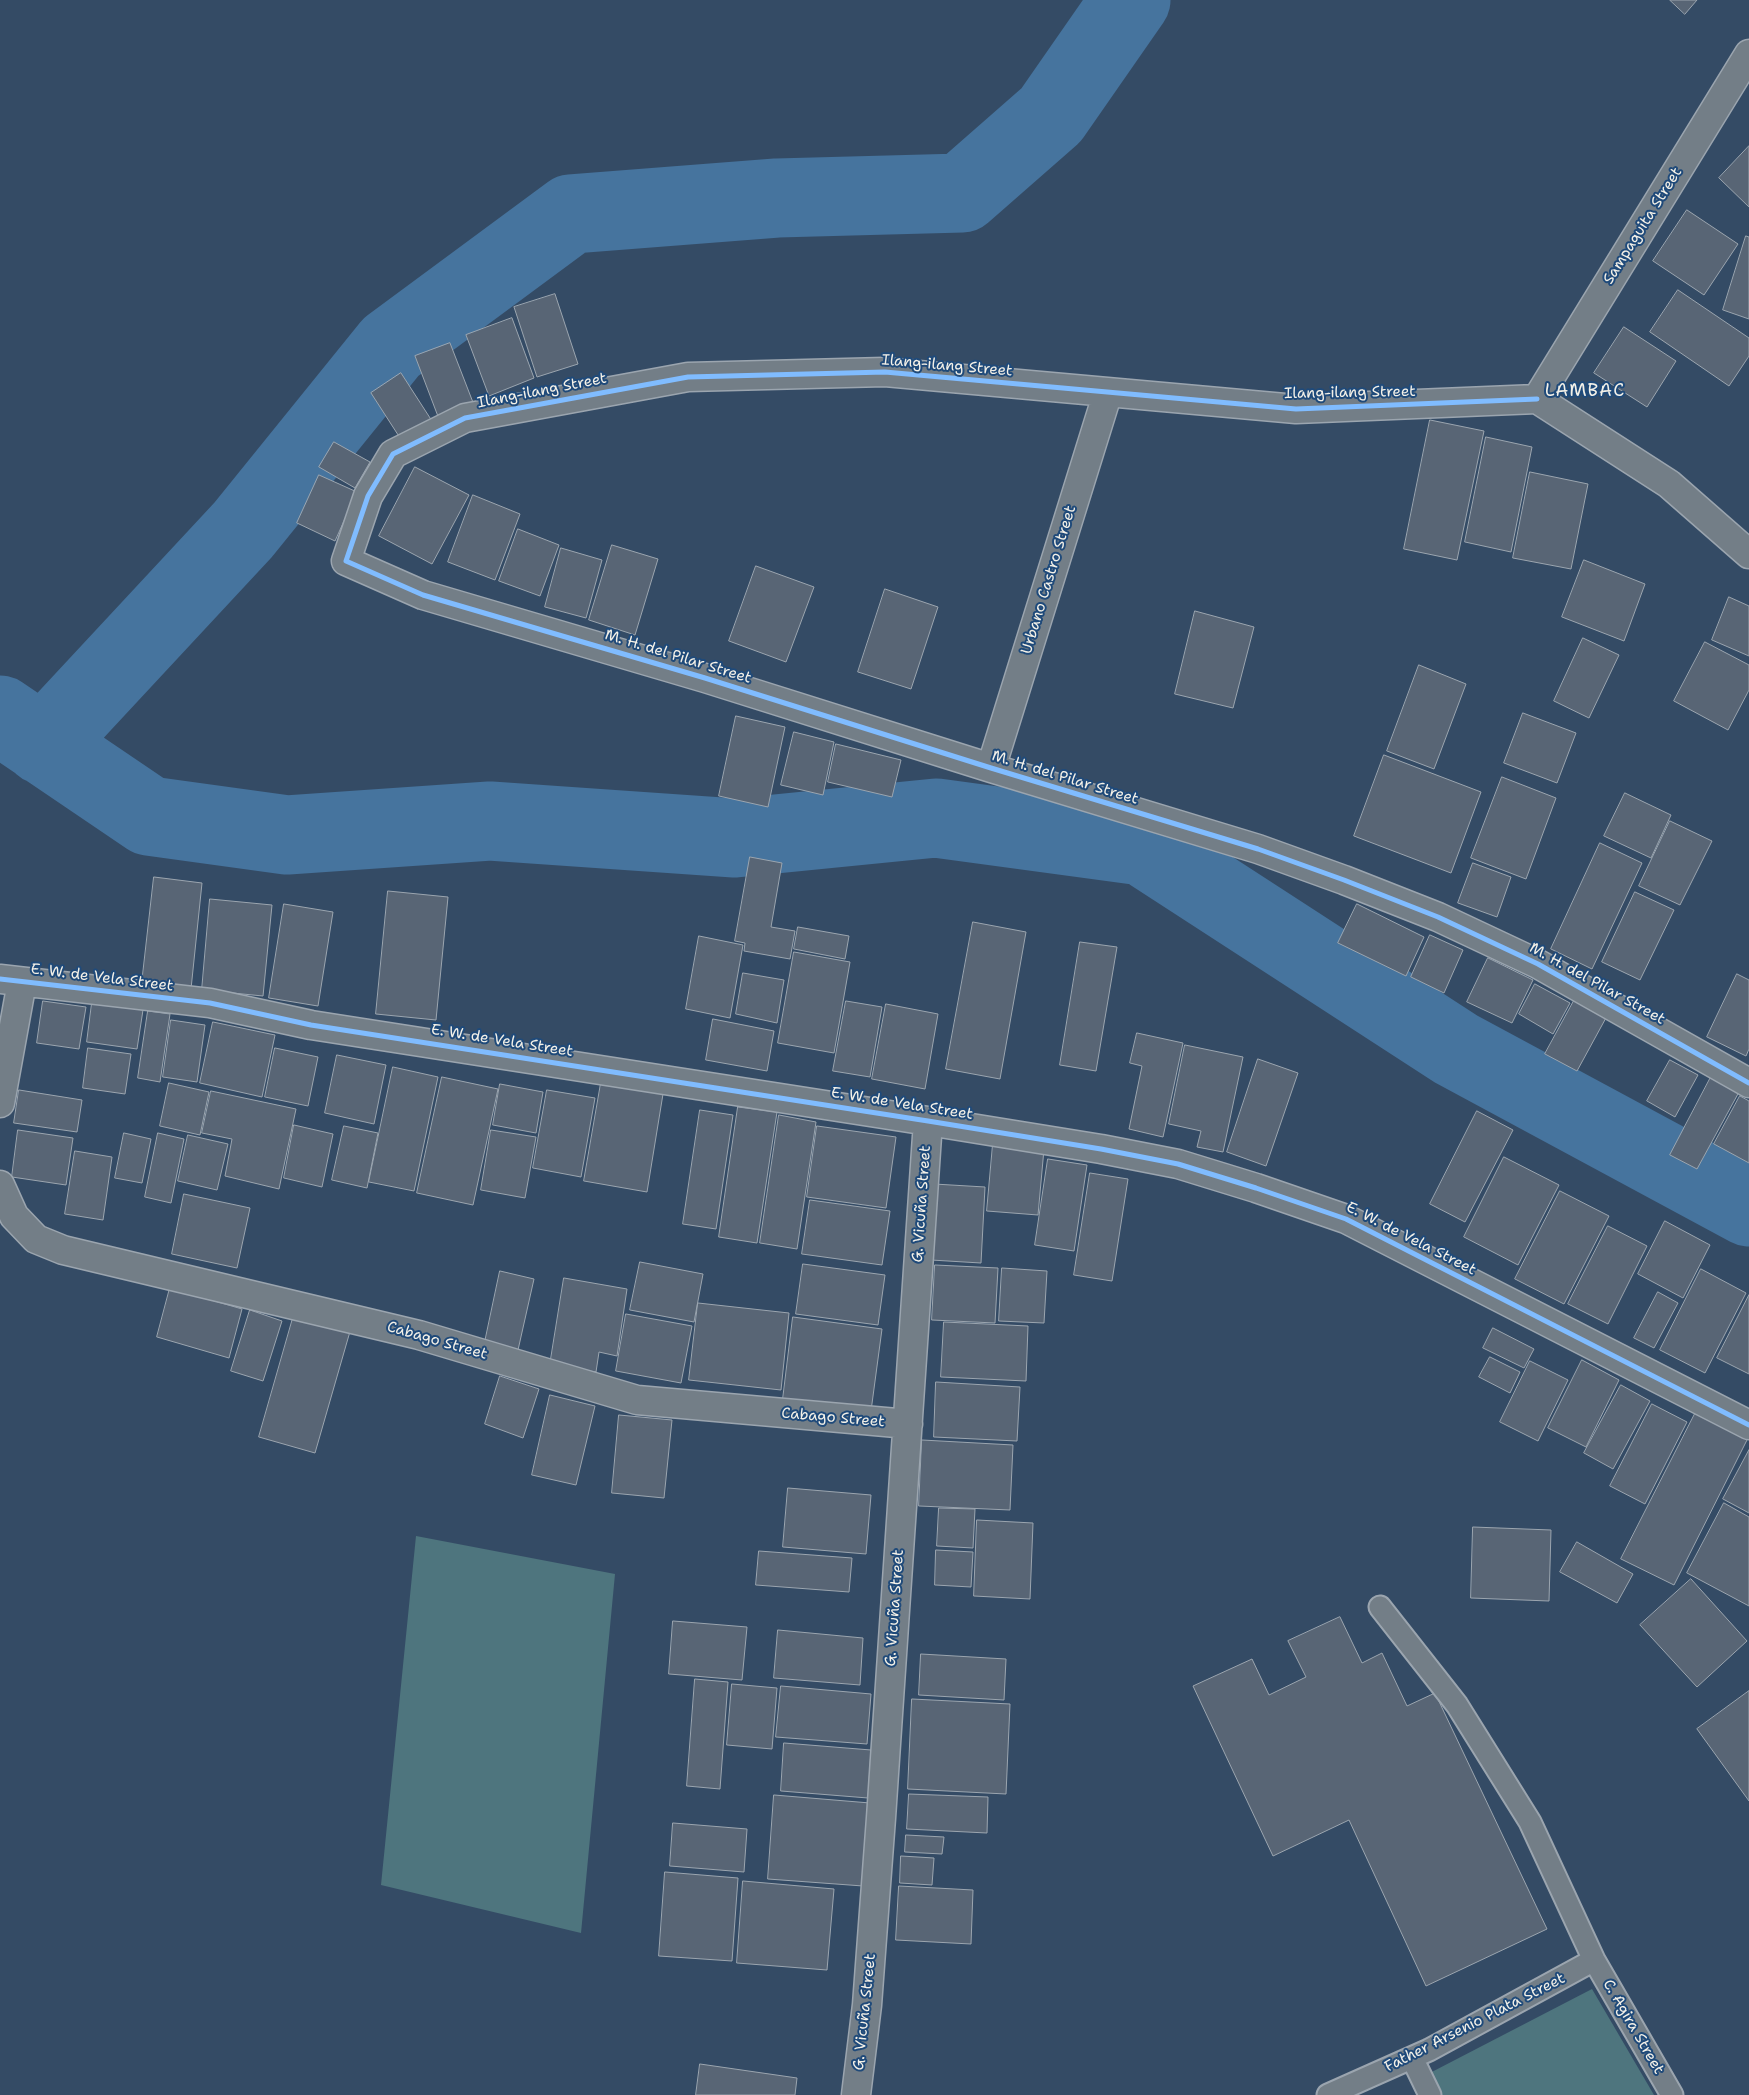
<!DOCTYPE html>
<html>
<head>
<meta charset="utf-8">
<style>
  body { margin:0 }
  canvas { display:block; background:#344b65 }
</style>
</head>
<body>
<canvas width="1749" height="2095"></canvas>
<script>
const ctx = document.querySelector('canvas').getContext('2d');
ctx.lineJoin = 'round';
function paint(path, color) { ctx.fillStyle = color; ctx.fill(path, 'evenodd'); }
function trace(path, color, width, dash) { ctx.strokeStyle = color; ctx.lineWidth = width; ctx.lineCap = dash ? 'butt' : 'round'; ctx.setLineDash(dash || []); ctx.stroke(path); }
function write(font, color, halo, rows, align = 'center') {
  ctx.font = font + ' "Shantell Sans",sans-serif'; ctx.lineWidth = 4; ctx.setLineDash([]); ctx.textBaseline = 'middle'; ctx.strokeStyle = halo; ctx.fillStyle = color; for (const [text, x, y, turn = 0] of rows) {
    ctx.save(); ctx.translate(x, y); ctx.rotate((+turn || 0) * Math.PI / 180); ctx.textAlign = isNaN(turn) ? turn : align; if (halo) ctx.strokeText(text, 0, 0); ctx.fillText(text, 0, 0); ctx.restore();
  }
}
const green = new Path2D(`
  M416,1536L615,1574L581,1933L381,1885Z
  M1592,1989L1654,2095H1437L1426,2075Z`);
const river = new Path2D(`
  M0,715L149,816L287,835L490,821L735,838L936,818L1143,846L1456,1049L1749,1207
  M43,745L243,530L391,347L571,214L777,198L962,193L1051,115L1131,0`);
const building = new Path2D(`
  M1670,0H1697L1685,14Z
  M1749,146V207L1719,178Z
  M1687,210L1738,244L1704,295L1653,261Z
  M1746,236L1749,237V319L1723,310Z
  M1678,290L1749,338V356L1729,386L1650,332Z
  M555,294L578,364L537,377L514,307Z
  M512,318L534,378L489,396L466,335Z
  M1624,327L1676,361L1647,407L1594,373Z
  M450,343L474,405L439,419L415,356Z
  M401,373L432,421L402,441L371,393Z
  M1430,420L1484,431L1457,560L1404,549Z
  M1486,437L1532,447L1511,552L1465,542Z
  M334,442L370,462L355,488L319,467Z
  M415,467L469,495L432,564L379,536Z
  M1530,472L1588,484L1571,569L1513,558Z
  M319,475L357,492L335,541L297,523Z
  M473,495L520,514L495,580L448,562Z
  M518,529L559,545L540,596L499,581Z
  M612,545L658,559L635,635L589,620Z
  M561,548L602,560L586,618L545,607Z
  M1584,560L1645,584L1624,641L1562,617Z
  M756,566L814,587L786,662L729,641Z
  M885,589L938,607L911,689L858,672Z
  M1729,597L1749,606V656L1712,640Z
  M1195,611L1254,627L1233,708L1175,694Z
  M1583,638L1619,655L1589,718L1554,701Z
  M1705,642L1749,665V690L1728,730L1674,701Z
  M1419,665L1466,684L1434,769L1387,751Z
  M1523,713L1576,733L1557,783L1504,763Z
  M736,716L785,727L768,807L719,796Z
  M794,732L834,742L823,795L781,785Z
  M836,744L901,760L892,797L828,782Z
  M1384,755L1481,792L1451,873L1354,836Z
  M1502,777L1556,798L1526,879L1471,858Z
  M1625,793L1671,815L1651,858L1604,836Z
  M1670,821L1712,841L1680,905L1639,886Z
  M1600,843L1642,863L1592,969L1551,949Z
  M750,857L782,863L771,927L795,931L790,959L744,951L745,943L735,941Z
  M1473,863L1511,877L1497,917L1458,903Z
  M154,877L202,883L191,989L142,983Z
  M388,891L448,897L436,1020L376,1014Z
  M1635,892L1674,910L1640,980L1602,962Z
  M210,899L272,905L263,996L202,990Z
  M284,904L333,912L318,1006L269,998Z
  M1357,904L1424,937L1406,976L1338,943Z
  M973,922L1026,932L1000,1079L946,1069Z
  M798,927L849,936L845,959L794,949Z
  M1430,935L1463,950L1444,993L1411,977Z
  M699,936L743,945L730,1018L686,1009Z
  M1080,942L1117,947L1096,1071L1060,1065Z
  M794,952L850,962L834,1053L778,1043Z
  M1488,958L1533,980L1512,1023L1467,1002Z
  M743,973L784,980L777,1023L736,1014Z
  M1737,974L1749,980V1049L1746,1056L1707,1037Z
  M1535,984L1570,1003L1553,1034L1519,1014Z
  M1575,999L1607,1016L1577,1071L1545,1054Z
  M43,1001L86,1007L79,1049L37,1043Z
  M846,1001L882,1007L870,1077L833,1071Z
  M92,1003L143,1010L137,1049L87,1042Z
  M886,1004L938,1014L925,1089L872,1079Z
  M148,1011L170,1014L160,1082L138,1078Z
  M713,1019L774,1031L767,1071L706,1060Z
  M171,1020L205,1025L197,1082L163,1077Z
  M213,1022L275,1035L262,1097L200,1083Z
  M1137,1033L1183,1043L1163,1137L1129,1129L1142,1066L1130,1063Z
  M1185,1045L1243,1057L1223,1152L1197,1147L1201,1131L1169,1124Z
  M88,1048L131,1054L125,1094L83,1088Z
  M275,1048L318,1057L308,1106L265,1097Z
  M337,1055L386,1065L374,1124L325,1113Z
  M1258,1059L1298,1073L1266,1166L1227,1152Z
  M1670,1060L1698,1075L1675,1117L1647,1101Z
  M393,1067L438,1077L414,1191L369,1182Z
  M442,1077L498,1089L473,1205L417,1193Z
  M1711,1077L1739,1092L1697,1169L1670,1155Z
  M169,1083L209,1092L200,1135L160,1126Z
  M601,1083L663,1094L647,1192L584,1181Z
  M500,1084L543,1092L536,1133L493,1125Z
  M19,1090L82,1100L77,1132L14,1123Z
  M547,1090L595,1098L581,1177L533,1168Z
  M211,1091L296,1109L279,1189L225,1176L232,1139L202,1133Z
  M1740,1096L1749,1101V1163L1714,1144Z
  M738,1107L777,1112L757,1243L719,1237Z
  M700,1110L733,1115L716,1229L683,1224Z
  M1477,1111L1513,1130L1465,1222L1430,1204Z
  M779,1115L816,1122L797,1249L760,1243Z
  M294,1125L333,1134L322,1187L284,1178Z
  M344,1126L378,1133L367,1188L332,1180Z
  M817,1126L896,1137L886,1208L807,1197Z
  M18,1130L73,1138L66,1185L12,1177Z
  M491,1130L536,1137L525,1198L481,1190Z
  M124,1133L151,1139L142,1183L115,1178Z
  M158,1133L184,1139L171,1203L145,1197Z
  M188,1135L228,1144L217,1190L178,1181Z
  M993,1144L1044,1149L1038,1215L987,1211Z
  M75,1151L112,1157L103,1220L65,1214Z
  M1504,1157L1559,1185L1518,1265L1464,1237Z
  M1048,1159L1087,1165L1074,1251L1035,1245Z
  M1090,1173L1128,1179L1112,1281L1074,1275Z
  M934,1184L985,1187L981,1263L931,1260Z
  M1560,1191L1609,1216L1564,1304L1515,1279Z
  M184,1194L250,1208L237,1268L172,1254Z
  M810,1200L890,1211L882,1265L802,1254Z
  M1665,1221L1710,1245L1683,1298L1638,1274Z
  M1608,1226L1647,1246L1608,1324L1568,1304Z
  M640,1262L703,1274L694,1322L630,1310Z
  M803,1264L885,1275L878,1325L796,1314Z
  M935,1265L998,1268L995,1323L932,1320Z
  M1002,1268L1047,1271L1044,1323L999,1321Z
  M1701,1269L1746,1293L1705,1373L1660,1350Z
  M500,1271L534,1279L518,1350L485,1342Z
  M564,1278L627,1289L617,1356L599,1352L596,1372L550,1365Z
  M170,1288L242,1309L229,1358L157,1337Z
  M1658,1292L1678,1303L1654,1348L1634,1338Z
  M1749,1295V1374L1717,1358Z
  M698,1303L789,1313L781,1390L689,1380Z
  M250,1310L282,1321L263,1381L231,1371Z
  M295,1311L351,1328L315,1453L259,1437Z
  M626,1314L692,1326L681,1383L616,1371Z
  M793,1317L882,1329L871,1411L783,1399Z
  M944,1322L1028,1326L1026,1381L941,1377Z
  M1493,1328L1534,1349L1524,1368L1483,1348Z
  M1490,1357L1520,1372L1510,1393L1479,1377Z
  M1582,1360L1619,1380L1586,1447L1548,1428Z
  M1530,1361L1568,1380L1538,1441L1500,1422Z
  M500,1376L539,1389L523,1438L485,1424Z
  M936,1382L1020,1387L1017,1441L934,1437Z
  M1621,1385L1650,1401L1613,1469L1584,1453Z
  M550,1395L595,1406L576,1485L532,1475Z
  M1652,1404L1687,1422L1645,1504L1610,1486Z
  M1700,1404L1749,1436L1674,1585L1621,1559Z
  M619,1415L672,1420L664,1498L612,1493Z
  M922,1440L1013,1445L1010,1510L919,1506Z
  M1749,1450V1513L1723,1499Z
  M788,1488L871,1495L866,1554L783,1547Z
  M1724,1503L1749,1517V1606L1687,1573Z
  M939,1508L975,1509L973,1548L937,1546Z
  M977,1520L1033,1523L1030,1599L974,1596Z
  M1473,1527L1551,1530L1549,1601L1471,1598Z
  M1577,1542L1633,1574L1617,1603L1560,1572Z
  M936,1550L973,1552L971,1587L935,1585Z
  M759,1551L852,1558L849,1592L756,1585Z
  M1691,1579L1747,1641L1697,1687L1640,1625Z
  M1340,1617L1362,1663L1382,1653L1407,1706L1435,1693L1547,1929L1426,1986L1349,1820L1273,1856L1193,1686L1252,1659L1269,1695L1306,1677L1288,1641Z
  M673,1621L747,1627L742,1680L669,1674Z
  M778,1630L863,1638L860,1685L774,1678Z
  M921,1654L1006,1659L1004,1700L919,1695Z
  M695,1679L728,1682L720,1789L687,1786Z
  M732,1684L777,1688L772,1749L727,1745Z
  M781,1686L871,1694L867,1744L776,1737Z
  M1749,1691V1801L1697,1729Z
  M912,1699L1010,1704L1006,1794L908,1789Z
  M784,1743L871,1750L868,1798L781,1791Z
  M909,1794L988,1797L987,1833L907,1829Z
  M774,1795L870,1803L863,1886L768,1879Z
  M673,1823L747,1829L744,1872L670,1866Z
  M906,1835L944,1837L942,1854L905,1852Z
  M901,1856L934,1858L932,1885L900,1883Z
  M665,1872L738,1878L732,1961L659,1956Z
  M743,1881L834,1889L827,1970L737,1963Z
  M899,1886L973,1890L971,1944L896,1940Z
  M700,2064L797,2078L795,2095H696Z`);
const lane = new Path2D(`
  M1380,1607L1457,1705L1530,1822L1594,1960L1672,2095
  M1412,2058L1430,2095
  M1328,2095L1429,2050L1594,1960`);
const street = new Path2D(`
  M1537,399L1296,409L885,372L688,377L465,418L393,454L368,496L346,561L423,595L705,678L991,768L1258,849L1344,880L1438,917L1538,964L1749,1083
  M1537,399L1749,54
  M1537,399L1669,484L1749,554
  M991,768L1108,392
  M0,979L210,1003L311,1025L928,1121L1101,1149L1178,1164L1256,1188L1346,1219L1749,1425
  M0,1103L22,982
  M0,1185L14,1216L36,1239L63,1250L419,1335L637,1400L908,1424
  M856,2095L867,2005L881,1818L928,1121`);
const cycleway = new Path2D(`
  M1537,399L1296,409L885,372L688,377L465,418L393,454L368,496L346,561L423,595L705,678L991,768L1258,849L1344,880L1438,917L1538,964L1749,1083
  M0,979L210,1003L311,1025L928,1121L1101,1149L1178,1164L1256,1188L1346,1219L1749,1425`);
const streetNames = [
  ["Sampaguita Street",1643,226,-58],
  ["Ilang-ilang Street",947,366,5],
  ["Ilang-ilang Street",542,391,-11],
  ["Ilang-ilang Street",1350,393,-1],
  ["Urbano Castro Street",1049,580,-73],
  ["M. H. del Pilar Street",678,657,17],
  ["M. H. del Pilar Street",1065,778,17],
  ["E. W. de Vela Street",102,978,7],
  ["M. H. del Pilar Street",1597,984,29],
  ["E. W. de Vela Street",502,1041,9],
  ["E. W. de Vela Street",902,1104,9],
  ["G. Vicuña Street",922,1204,-86],
  ["E. W. de Vela Street",1411,1239,27],
  ["Cabago Street",437,1341,16],
  ["Cabago Street",833,1418,5],
  ["G. Vicuña Street",895,1608,-86],
  ["G. Vicuña Street",865,2012,-84],
  ["Father Arsenio Plata Street",1475,2023,-27],
  ["C. Agira Street",1633,2027,60]
];
const quarterNames = [
  ["LAMBAC",1585,391]
];
paint(green, '#4e757e');
trace(river, '#46749e', 79);
paint(building, '#586575');
trace(building, '#9ba5af', 1);
trace(lane, '#9ba5af', 25);
trace(street, '#9ba5af', 31);
trace(lane, '#737e87', 21);
trace(street, '#737e87', 28);
trace(cycleway, '#80bcff', 5);
write('15px', '#f4f1e8', '#1f4a7a', streetNames);
ctx.letterSpacing = '1px';
write('18px', '#f4f1e8', '#1f4a7a', quarterNames);
ctx.letterSpacing = '0px';
</script>
</body>
</html>
